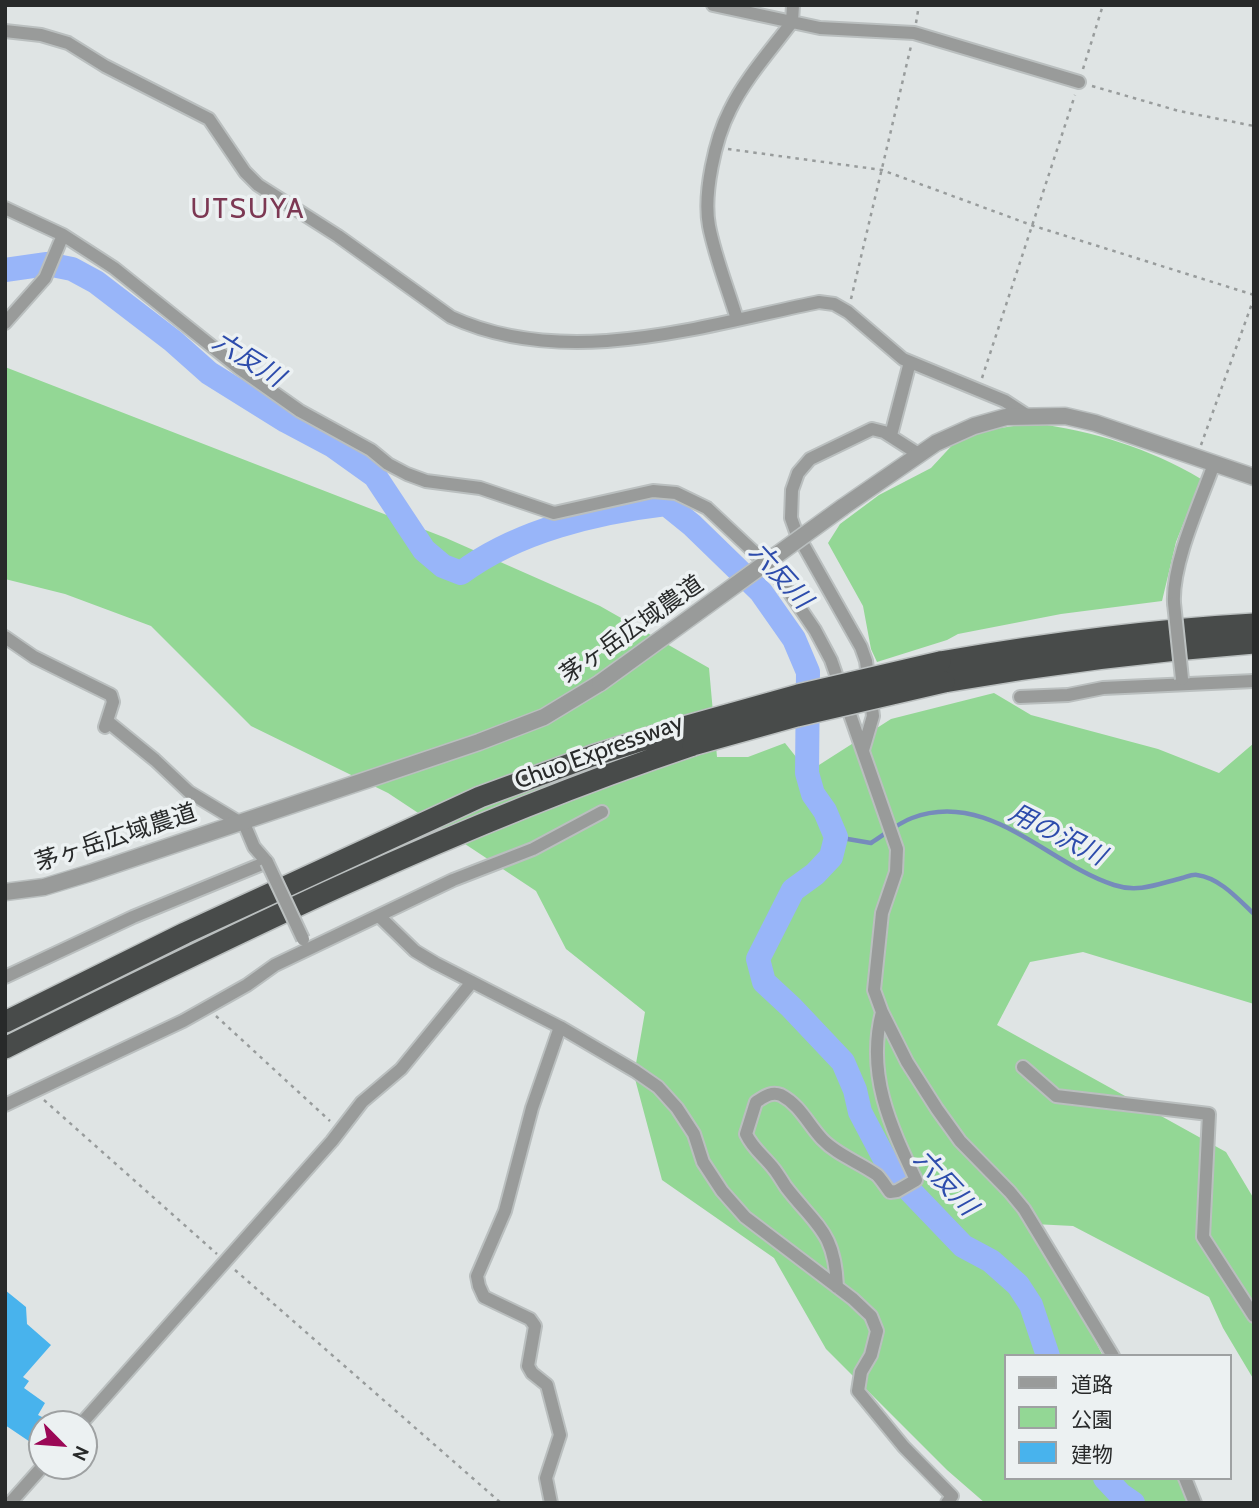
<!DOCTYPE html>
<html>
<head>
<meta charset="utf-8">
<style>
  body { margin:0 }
  #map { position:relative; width:1259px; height:1508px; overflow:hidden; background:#dfe4e4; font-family:Cabin,"Noto Sans JP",sans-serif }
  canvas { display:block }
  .frame { position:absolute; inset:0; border:7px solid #282a2a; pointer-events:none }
  .legend { position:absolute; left:1004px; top:1354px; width:228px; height:126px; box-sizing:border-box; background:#ecf1f2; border:2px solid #9ea1a2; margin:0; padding:9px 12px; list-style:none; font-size:21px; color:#282a2a }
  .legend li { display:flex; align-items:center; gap:14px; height:35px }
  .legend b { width:35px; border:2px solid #9ea1a2 }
  .north { position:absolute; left:28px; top:1410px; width:70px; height:70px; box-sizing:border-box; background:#ecf1f2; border:2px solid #9ea1a2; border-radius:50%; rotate:115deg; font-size:19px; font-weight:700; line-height:28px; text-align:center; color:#282a2a }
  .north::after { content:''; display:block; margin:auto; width:24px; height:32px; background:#9b0856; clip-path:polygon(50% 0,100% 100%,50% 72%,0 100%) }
</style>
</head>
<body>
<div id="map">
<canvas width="1259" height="1508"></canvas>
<div class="frame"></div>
<ul class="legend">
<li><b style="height:9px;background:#999b9a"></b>道路</li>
<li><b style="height:19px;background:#93d795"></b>公園</li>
<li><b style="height:19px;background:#48b3ed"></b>建物</li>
</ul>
<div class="north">N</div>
</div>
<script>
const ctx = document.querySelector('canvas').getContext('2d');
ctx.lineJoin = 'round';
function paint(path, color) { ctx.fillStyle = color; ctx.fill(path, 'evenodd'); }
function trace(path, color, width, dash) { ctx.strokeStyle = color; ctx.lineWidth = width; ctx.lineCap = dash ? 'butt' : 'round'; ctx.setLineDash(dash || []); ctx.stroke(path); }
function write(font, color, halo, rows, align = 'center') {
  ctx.font = font + ' Cabin,"Noto Sans JP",sans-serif'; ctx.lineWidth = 7; ctx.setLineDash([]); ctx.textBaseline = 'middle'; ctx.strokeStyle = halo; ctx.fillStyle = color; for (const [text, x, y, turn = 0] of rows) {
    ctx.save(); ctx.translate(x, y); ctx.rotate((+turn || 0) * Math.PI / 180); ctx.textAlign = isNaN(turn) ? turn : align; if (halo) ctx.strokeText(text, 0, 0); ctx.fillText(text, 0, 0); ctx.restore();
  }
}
const green = new Path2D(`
  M5,367L446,538L600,606L709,668L717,757H748L785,743L808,772L891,719L994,693L1031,715L1158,749L1219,773L1254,743V1004L1083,952L1030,962L997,1025L1226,1152L1254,1199V1380L1223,1328L1209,1297L1073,1226L1034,1224L1103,1356H1005V1478H1185L1202,1503H985L947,1470L826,1349L774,1258L662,1180L634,1075L645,1012L566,949L536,891L388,793L251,726L151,626L65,594L5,579Z
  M1033,423C1093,431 1149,448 1201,479L1176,542L1162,601L1061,614L958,634L947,640L877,662L871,649L863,606L828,543L840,524L879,495L931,468L957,440L994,429Z`);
const stream = new Path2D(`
  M836,837L871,843C884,835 898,823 912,818C988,789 1048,864 1114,885C1138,893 1158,884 1182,878C1186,877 1193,874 1197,875C1220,878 1238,899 1254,914`);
const river = new Path2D(`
  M5,270L47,264L72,269L96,282L173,341L209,373L286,421L333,446L375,476L424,550L443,566L461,573C517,531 598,512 666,504L692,525L761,592L794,639L808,672L807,773L813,794L825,811L836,837L831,857L815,874L793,890L758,959L764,982L791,1007L843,1062L855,1090L860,1112L891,1171L963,1246L991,1261L1018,1285L1031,1305L1048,1356
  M1105,1478L1120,1494L1133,1503`);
const building = new Path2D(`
  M5,1290L26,1307L27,1324L51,1345L23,1377L29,1381L24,1388L45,1403L38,1415L42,1417V1450L5,1425Z`);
const path = new Path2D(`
  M916,23L919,5
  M1083,69L1103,5
  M1092,86L1179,111L1254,126
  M728,149L882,170L1034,226L1254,295
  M851,299L911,46
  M982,378L1075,95
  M1201,445L1254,298
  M216,1016L330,1121
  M44,1100L217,1254
  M235,1270L501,1503`);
const minor = new Path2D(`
  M713,5L820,28L914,33L1079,82
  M5,31L41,35L68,43L105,66L209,119L245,172L258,185L338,236L451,317C566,370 702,326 819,302L834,304L848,312L903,359L1005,401L1028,416
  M5,208L63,235L114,268L239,368L300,411L371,450L388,464L407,474L426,481L480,488L554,513L653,491L676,493L707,508L755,553L783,583L815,630L831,660L897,849L896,872L882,913L874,990L882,1012L907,1062L937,1109L960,1141L1010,1192L1024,1209L1113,1356
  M737,319C728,289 715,257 709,226C703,194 715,139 730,110C745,79 771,50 792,22L793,5
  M5,323L45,278L63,235
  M891,435L910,362
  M1174,603C1172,563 1200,503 1214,464
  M5,637L34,657L111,695L113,702L105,727
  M1020,697L1068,695L1103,688L1254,681
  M107,721L155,760L189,792L239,822
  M863,750L873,716L866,661L861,647L796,532L791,518L792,490L798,473L810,459L872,429L884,432L920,455
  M379,916L415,951L435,963L560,1027L635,1071L658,1087L677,1108L694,1134L703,1162L722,1191L745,1217L853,1299L871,1316L877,1331L871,1355L861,1372L858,1391L904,1447L952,1496L947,1503
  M5,977L133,917L267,862L254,847L243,821
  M1023,1067L1056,1096L1209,1114L1203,1237L1254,1316
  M5,1105L183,1021L247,985L275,965L453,880L533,849L602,812
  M837,1287C835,1232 817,1227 786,1187C782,1181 778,1174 774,1169C764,1156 753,1149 746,1134L756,1102C764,1097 771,1091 781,1095C800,1105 808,1124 822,1139C837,1155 859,1162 877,1175C882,1180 886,1187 890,1192L897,1191L916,1180C890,1125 866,1074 882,1012
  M81,1424L332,1141L362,1102L401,1069L472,982
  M1185,1478L1195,1503
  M11,1502L43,1466
  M551,1503L546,1478L560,1435L547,1385L532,1373L528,1366L535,1326L530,1319L484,1297L479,1286L477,1276L505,1211L532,1108L560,1027`);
const tertiary = new Path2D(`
  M843,507L936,443L974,426L1006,417L1065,416L1095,423L1254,477
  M5,892L44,887L90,873L479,742L544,717L600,683`);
const motorway = new Path2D(`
  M940,662C1044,644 1148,630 1254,624
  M944,682C1047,664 1150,651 1254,643
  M5,1022L185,933L480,797L592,756L687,726
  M5,1048C230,936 454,825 693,745`);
const minorBridge = new Path2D(`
  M1174,603L1182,679
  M267,862L303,939`);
const tertiaryBridge = new Path2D(`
  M600,683L843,507`);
const motorwayBridge = new Path2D(`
  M687,726L798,695L940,662
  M693,745L797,716L944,682`);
const streetNames = [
  ["茅ヶ岳広域農道",632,630,-35],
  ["Chuo Expressway",599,752,-20],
  ["茅ヶ岳広域農道",116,838,-18]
];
const waterNames = [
  ["六反川",248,360,32],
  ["六反川",780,576,48],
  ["用の沢川",1057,835,27],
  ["六反川",945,1183,47]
];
const quarterNames = [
  ["UTSUYA",248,210]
];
paint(green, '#93d795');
trace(stream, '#768bbb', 4.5);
trace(river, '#98b5f9', 24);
paint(building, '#48b3ed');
trace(minor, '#babfbf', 16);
trace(tertiary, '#babfbf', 19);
trace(motorway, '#babfbf', 24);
trace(path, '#989c9c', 2.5, [3.5, 5]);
trace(minor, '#999b9a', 12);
trace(tertiary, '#999b9a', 16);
trace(motorway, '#484b4a', 21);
trace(minorBridge, '#babfbf', 16, []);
trace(tertiaryBridge, '#babfbf', 19, []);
trace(motorwayBridge, '#babfbf', 24, []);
trace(minorBridge, '#999b9a', 12);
trace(tertiaryBridge, '#999b9a', 16);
trace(motorwayBridge, '#484b4a', 21);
write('24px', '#282a2a', '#ecf1f2', streetNames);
write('italic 26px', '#2d4cac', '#ecf1f2', waterNames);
ctx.letterSpacing = '2px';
write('28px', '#7c3853', '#ecf1f2', quarterNames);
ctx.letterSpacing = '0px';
</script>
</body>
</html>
